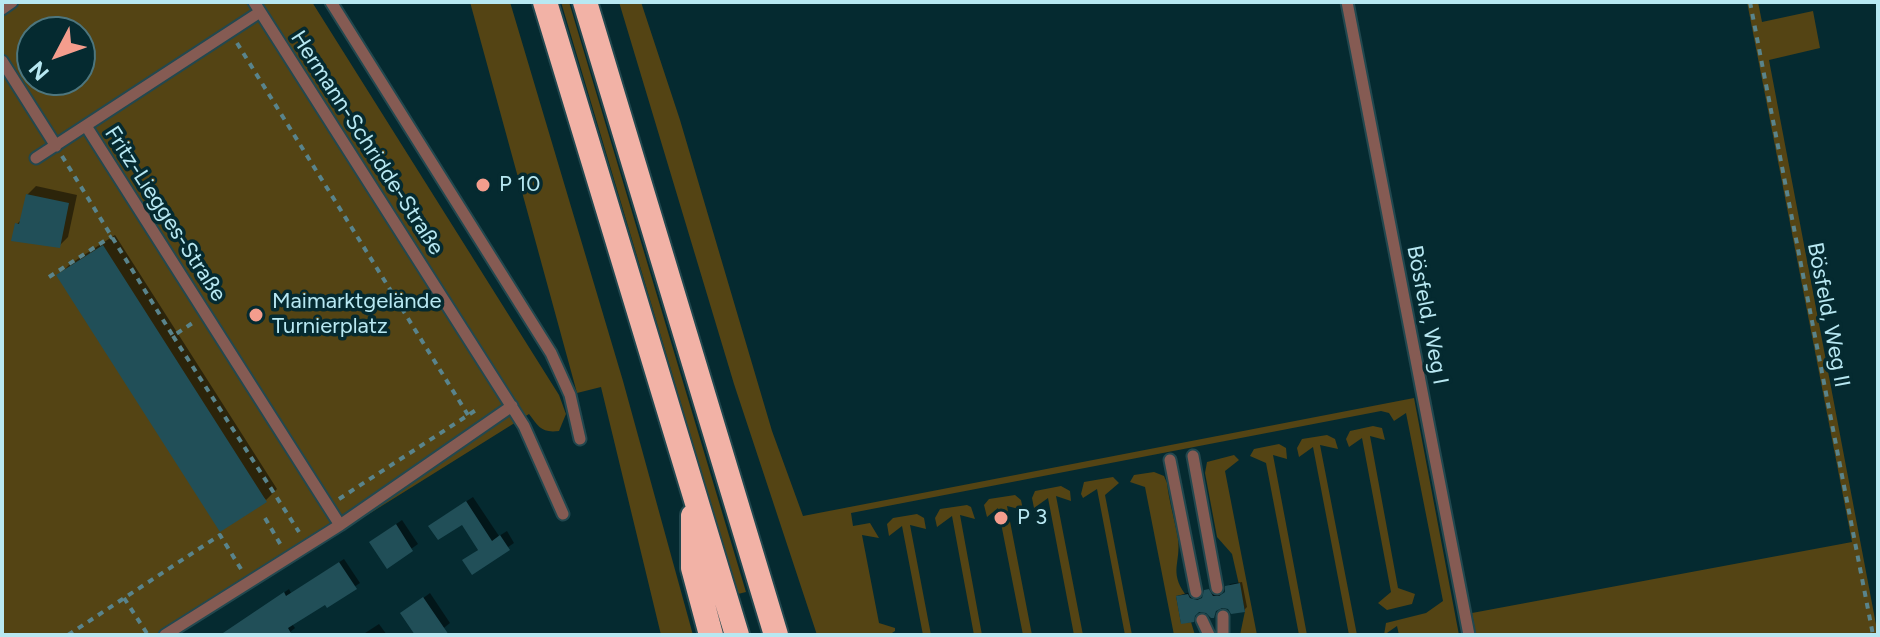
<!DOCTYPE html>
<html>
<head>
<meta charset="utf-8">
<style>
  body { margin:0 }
  #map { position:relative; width:1880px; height:637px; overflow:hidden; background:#052a30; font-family:Figtree,sans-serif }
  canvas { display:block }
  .frame { position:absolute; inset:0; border:4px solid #b8e8f2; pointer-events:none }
  .north { position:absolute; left:16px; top:16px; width:80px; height:80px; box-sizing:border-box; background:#052a30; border:2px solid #4d767e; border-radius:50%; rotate:229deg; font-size:22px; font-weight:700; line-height:32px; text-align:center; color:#b8e8f2 }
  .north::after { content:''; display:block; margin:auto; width:28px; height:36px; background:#f49d8d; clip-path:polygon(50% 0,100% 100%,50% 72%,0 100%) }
</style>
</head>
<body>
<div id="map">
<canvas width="1880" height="637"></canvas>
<div class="frame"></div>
<div class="north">N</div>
</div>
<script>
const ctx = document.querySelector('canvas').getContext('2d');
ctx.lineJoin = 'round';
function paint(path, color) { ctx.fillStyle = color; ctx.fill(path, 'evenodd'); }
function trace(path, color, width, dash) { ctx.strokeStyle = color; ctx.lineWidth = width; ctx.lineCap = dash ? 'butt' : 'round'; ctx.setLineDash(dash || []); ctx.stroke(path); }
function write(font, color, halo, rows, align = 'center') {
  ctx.font = font + ' Figtree,sans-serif'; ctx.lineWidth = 7; ctx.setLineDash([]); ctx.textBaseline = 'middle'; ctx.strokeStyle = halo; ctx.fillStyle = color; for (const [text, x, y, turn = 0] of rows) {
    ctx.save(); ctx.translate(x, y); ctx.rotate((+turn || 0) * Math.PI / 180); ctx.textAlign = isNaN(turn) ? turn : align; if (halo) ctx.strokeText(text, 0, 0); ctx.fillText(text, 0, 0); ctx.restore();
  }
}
const green = new Path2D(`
  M2,2H312L559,395L566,414L559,431C541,433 539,427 529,414L175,635H2ZM32,32H80V80H32Z
  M470,2H510L623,381L693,635H661L601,387L577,393Z
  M561,2H569L746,592L738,594Z
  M619,2H641L680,120L772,431L803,516L1414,398L1459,635H1399L1397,626L1384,635L1386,623L1426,613L1443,601L1406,413L1394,421L1389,413L1381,411L851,513L853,526L870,523L879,538L862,535L879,623L895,628V631L889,635H817L734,384Z
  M1747,2H1758L1762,22L1813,11L1820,48L1769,60L1878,635H1476L1472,613L1852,542Z
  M1373,426L1382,428L1385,440L1370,436L1398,588L1415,594L1412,604L1387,610L1378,603L1391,592L1362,438L1349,447L1346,439L1350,431Z
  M1327,435L1335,439L1338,449L1320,445L1357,635H1349L1313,447L1299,457L1297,448L1302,439Z
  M1279,444L1286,448L1287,459L1273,455L1307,635H1299L1266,463L1250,456L1254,449Z
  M1234,455L1239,460L1225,471L1257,635H1240L1245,611L1232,554L1217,537L1205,473L1207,462Z
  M1154,472L1164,476L1167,483C1169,502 1175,520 1178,539C1181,563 1169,571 1185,594L1176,596L1181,623L1191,622L1195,635H1174L1145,487L1130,482L1134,475Z
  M1113,477L1119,483L1105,495L1132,635H1125L1097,489L1083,498L1081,494L1084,482Z
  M1061,486L1070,491L1071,501L1056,496L1083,635H1074L1048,498L1034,508L1032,498L1035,491Z
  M1015,495L1021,500L1023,510L1007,506L1032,635H1023L998,508L987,517L984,505L989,499Z
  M967,505L971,507L975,519L960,515L982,635H974L952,516L937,527L935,518L940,509Z
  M917,514L924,518L926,529L910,525L931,635H923L902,526L889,536L887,524L893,518Z`);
const shadow = new Path2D(`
  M36,186L77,195L68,237L59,246L17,224L22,219L27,195Z
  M115,235L277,489L266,500L58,276L70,264Z
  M473,497L499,536L507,531L514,543L472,572L471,555L479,549L462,522L436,521Z
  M402,520L418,544L387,566L377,537Z
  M344,559L360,583L327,605L325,602L292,624L295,628L287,635H224L289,589L291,593Z
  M1242,582L1247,607L1244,610L1217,608L1214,616L1178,596L1190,592L1192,596L1201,599L1211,588L1216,594L1223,595L1230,584Z
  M430,593L450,623L435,635H412L416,632L403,613Z
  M379,624L387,635H362Z`);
const building = new Path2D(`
  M26,194L69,203L60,248L11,241L15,223L19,224Z
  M103,245L267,502L220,532L56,275Z
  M466,501L492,541L500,535L510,550L472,575L462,560L478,550L462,525L438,540L428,526Z
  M396,524L413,551L387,569L369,542Z
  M339,562L357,589L327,608L325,605L288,628L292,635H220L284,592L286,596Z
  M1240,583L1245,612L1231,614L1228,609L1222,608L1216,611L1214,618H1211L1206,613L1199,612L1195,616L1194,622L1181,624L1176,596L1188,594L1190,598L1197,600L1202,598L1204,590L1209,589L1213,596H1219L1225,592V586Z
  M423,597L449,635H415L400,613Z`);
const path = new Path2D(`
  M1750,2L1873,635
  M237,43L468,415
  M62,156L173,336L194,322
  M49,277L112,236
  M173,336L299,532
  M339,499L476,410
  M265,518L282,547
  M124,598L148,635
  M68,635L220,535L241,569`);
const lane = new Path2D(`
  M254,2L524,426L563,514
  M331,2L551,353L570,395L580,439
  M1347,2L1469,635
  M2,9L12,2
  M2,61L56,146
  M86,126L340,525
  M36,158L260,12
  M1193,456L1217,588
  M1170,460L1196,592
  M1202,620L1209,635
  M165,635L340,525L512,406
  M1223,635V616`);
const highway = new Path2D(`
  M545,2L737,635
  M585,2L776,635
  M693,516V568L711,635`);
const markers = [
  [483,185,8,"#f49d8d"],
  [256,315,8,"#f49d8d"],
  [1001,518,8,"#f49d8d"]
];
const streetNames = [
  ["Hermann-Schridde-Straße",367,143,57],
  ["Fritz-Liegges-Straße",165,214,57],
  ["Bösfeld, Weg I",1427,315,79],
  ["Bösfeld, Weg II",1828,315,79]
];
const poiNames = [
  ["P 10",499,185],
  ["Maimarktgelände",272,302],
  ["Turnierplatz",272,327],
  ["P 3",1017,518]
];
paint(green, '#544414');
paint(shadow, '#0007');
paint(building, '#214f58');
trace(lane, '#22484f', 15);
trace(highway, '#22484f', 28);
trace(path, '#59848c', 4, [6, 6]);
trace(lane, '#855b53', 11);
trace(highway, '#f2b2a6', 24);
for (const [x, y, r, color] of markers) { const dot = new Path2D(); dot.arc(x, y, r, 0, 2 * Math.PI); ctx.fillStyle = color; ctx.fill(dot); trace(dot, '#052a30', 3); }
write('22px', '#b8e8f2', '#052a30', streetNames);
write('22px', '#b8e8f2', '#052a30', poiNames, 'left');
</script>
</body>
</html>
